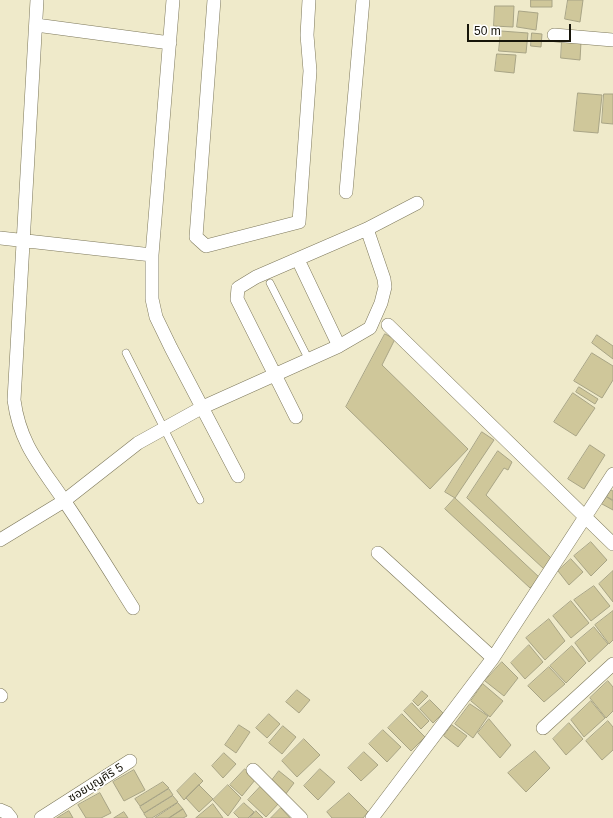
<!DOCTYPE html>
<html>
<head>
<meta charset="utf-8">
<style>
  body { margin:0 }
  #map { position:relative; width:613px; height:818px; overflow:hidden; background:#efeaca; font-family:Helvetica,sans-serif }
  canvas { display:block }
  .scale { position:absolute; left:467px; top:24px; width:104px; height:18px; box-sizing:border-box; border:2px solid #17150a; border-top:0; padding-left:5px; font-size:12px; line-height:14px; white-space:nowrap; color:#17150a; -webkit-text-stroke:3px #fff; paint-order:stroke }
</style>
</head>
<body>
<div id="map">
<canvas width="613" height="818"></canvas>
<div class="scale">50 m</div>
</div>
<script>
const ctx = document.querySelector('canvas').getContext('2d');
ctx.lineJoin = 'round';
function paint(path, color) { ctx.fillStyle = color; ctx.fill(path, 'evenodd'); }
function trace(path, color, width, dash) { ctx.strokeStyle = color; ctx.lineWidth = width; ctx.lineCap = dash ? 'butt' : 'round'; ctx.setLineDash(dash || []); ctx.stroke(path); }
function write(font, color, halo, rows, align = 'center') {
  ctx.font = font + ' Helvetica,"Noto Sans Thai",sans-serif'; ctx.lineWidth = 3.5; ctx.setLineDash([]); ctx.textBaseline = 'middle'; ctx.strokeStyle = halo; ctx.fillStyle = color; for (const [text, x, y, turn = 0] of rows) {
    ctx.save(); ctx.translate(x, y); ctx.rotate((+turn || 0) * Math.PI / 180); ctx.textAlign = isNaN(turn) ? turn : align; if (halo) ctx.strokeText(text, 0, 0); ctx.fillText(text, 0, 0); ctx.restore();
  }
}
const building = new Path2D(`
  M531,0H552V7H531Z
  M568,0H583L580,22L565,19Z
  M495,6H514L513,27L494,26Z
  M519,11L538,13L536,30L517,27Z
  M501,31L528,33L526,53L499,51Z
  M532,33L542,34L541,47L531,46Z
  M562,40L581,42L580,60L561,58Z
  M497,54L516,55L514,73L495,71Z
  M578,93L602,95L598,133L574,131Z
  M604,94H613V124L602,123Z
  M385,334L395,339L382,365L468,449L430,489L346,407Z
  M597,335L613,346V359L592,343Z
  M592,353L613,366V380L602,398L574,381Z
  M579,387L598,399L595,404L576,392Z
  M573,393L595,408L576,436L554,422Z
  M482,432L494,440L455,498L445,492Z
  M590,445L605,455L584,489L568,479Z
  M498,451L512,462L508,470L504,468L486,495L551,558L544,569L467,498Z
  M611,490L613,491V500L607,497Z
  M607,497L613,501V510L602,504Z
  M455,498L540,578L530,588L445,509Z
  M591,542L607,560L591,576L574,556Z
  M571,559L583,572L569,585L558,571Z
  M613,571V602L599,584Z
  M594,586L610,606L591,621L574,600Z
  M571,601L589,623L571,638L553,616Z
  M613,611V640L609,644L595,625Z
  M549,619L565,641L545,660L526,638Z
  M594,627L608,644L589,662L575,643Z
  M529,645L543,662L525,679L511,663Z
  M572,646L586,663L566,683L550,666Z
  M502,662L518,678L504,696L485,681Z
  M549,667L565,684L544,702L528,686Z
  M608,681L613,687V711L606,718L590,698Z
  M483,684L503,701L490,717L471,701Z
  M297,690L310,700L299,713L286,702Z
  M422,691L428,696L418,706L413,701Z
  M430,700L443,713L433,723L420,709Z
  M591,701L605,718L584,737L571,720Z
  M412,703L429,721L421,729L404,711Z
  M470,704L488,716L473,738L455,724Z
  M269,714L280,724L267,738L256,728Z
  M402,714L425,737L411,751L388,728Z
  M489,719L511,745L500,758L478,733Z
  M608,721L613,727V750L602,760L586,741Z
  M569,723L583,739L566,755L553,739Z
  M239,725L250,732L236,753L225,745Z
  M452,725L467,736L458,747L444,736Z
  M283,726L296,737L282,754L269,743Z
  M383,730L401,747L387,762L369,744Z
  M304,739L320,755L297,777L282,761Z
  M535,751L550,768L526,792L508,773Z
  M364,752L378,765L361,781L348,768Z
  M224,753L236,764L223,778L212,766Z
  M245,769L255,780L242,796L230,785Z
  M320,769L335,782L318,800L304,786Z
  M134,770L145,790L124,801L113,782Z
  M279,771L294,783L285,795L270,783Z
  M195,773L203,781L184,800L177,791Z
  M163,782L169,788L140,806L135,799Z
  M199,785L213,799L199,812L186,798Z
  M228,785L241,798L228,816L213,800Z
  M262,785L280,802L266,817L248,800Z
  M169,789L173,795L144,813L140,807Z
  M100,793L111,813L101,818H86L78,805Z
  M349,793L368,812L363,818H332L327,812Z
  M173,796L178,802L152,818H147L144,814Z
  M178,803L183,809L169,818H155Z
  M244,803L254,812L248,818H239L234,813Z
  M213,804L223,818H196Z
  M281,808L290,818H271Z
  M183,809L187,816L183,818H169Z
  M69,811L73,818H57Z
  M256,811L263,818H250Z
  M124,812L128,818H114Z`);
const lane = new Path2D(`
  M270,283L309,360
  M126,353L200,500`);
const street = new Path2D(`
  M37,0L14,400C20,445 41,466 65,502C89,537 111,573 133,608
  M173,0L152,255V299L156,317L171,348L238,476
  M214,0L196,237L206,246L299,222L310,71L307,35L309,0
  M36,25L170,43
  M554,35L613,40
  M346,192L363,0
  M0,238L152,255
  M301,266L339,346
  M388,325L613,544
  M296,417L237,299L238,288L256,277L367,229L417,203
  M0,540L64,501L138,443L203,407L339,346L370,328L381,303L385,287L384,279L367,229
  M378,553L493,658
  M0,695L1,696
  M543,728L613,664
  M253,770L301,818
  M0,810L7,813L11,818
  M41,818L130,761
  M372,818L493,658L613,474`);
const streetNames = [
  ["ซอยบุญศิริ 5",96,783,-32]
];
paint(building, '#cfc79a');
trace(building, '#a8a485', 1);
trace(lane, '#7d785b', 8);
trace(street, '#7d785b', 14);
trace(lane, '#fff', 7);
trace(street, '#fff', 13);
write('12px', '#17150a', '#fff', streetNames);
</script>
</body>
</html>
